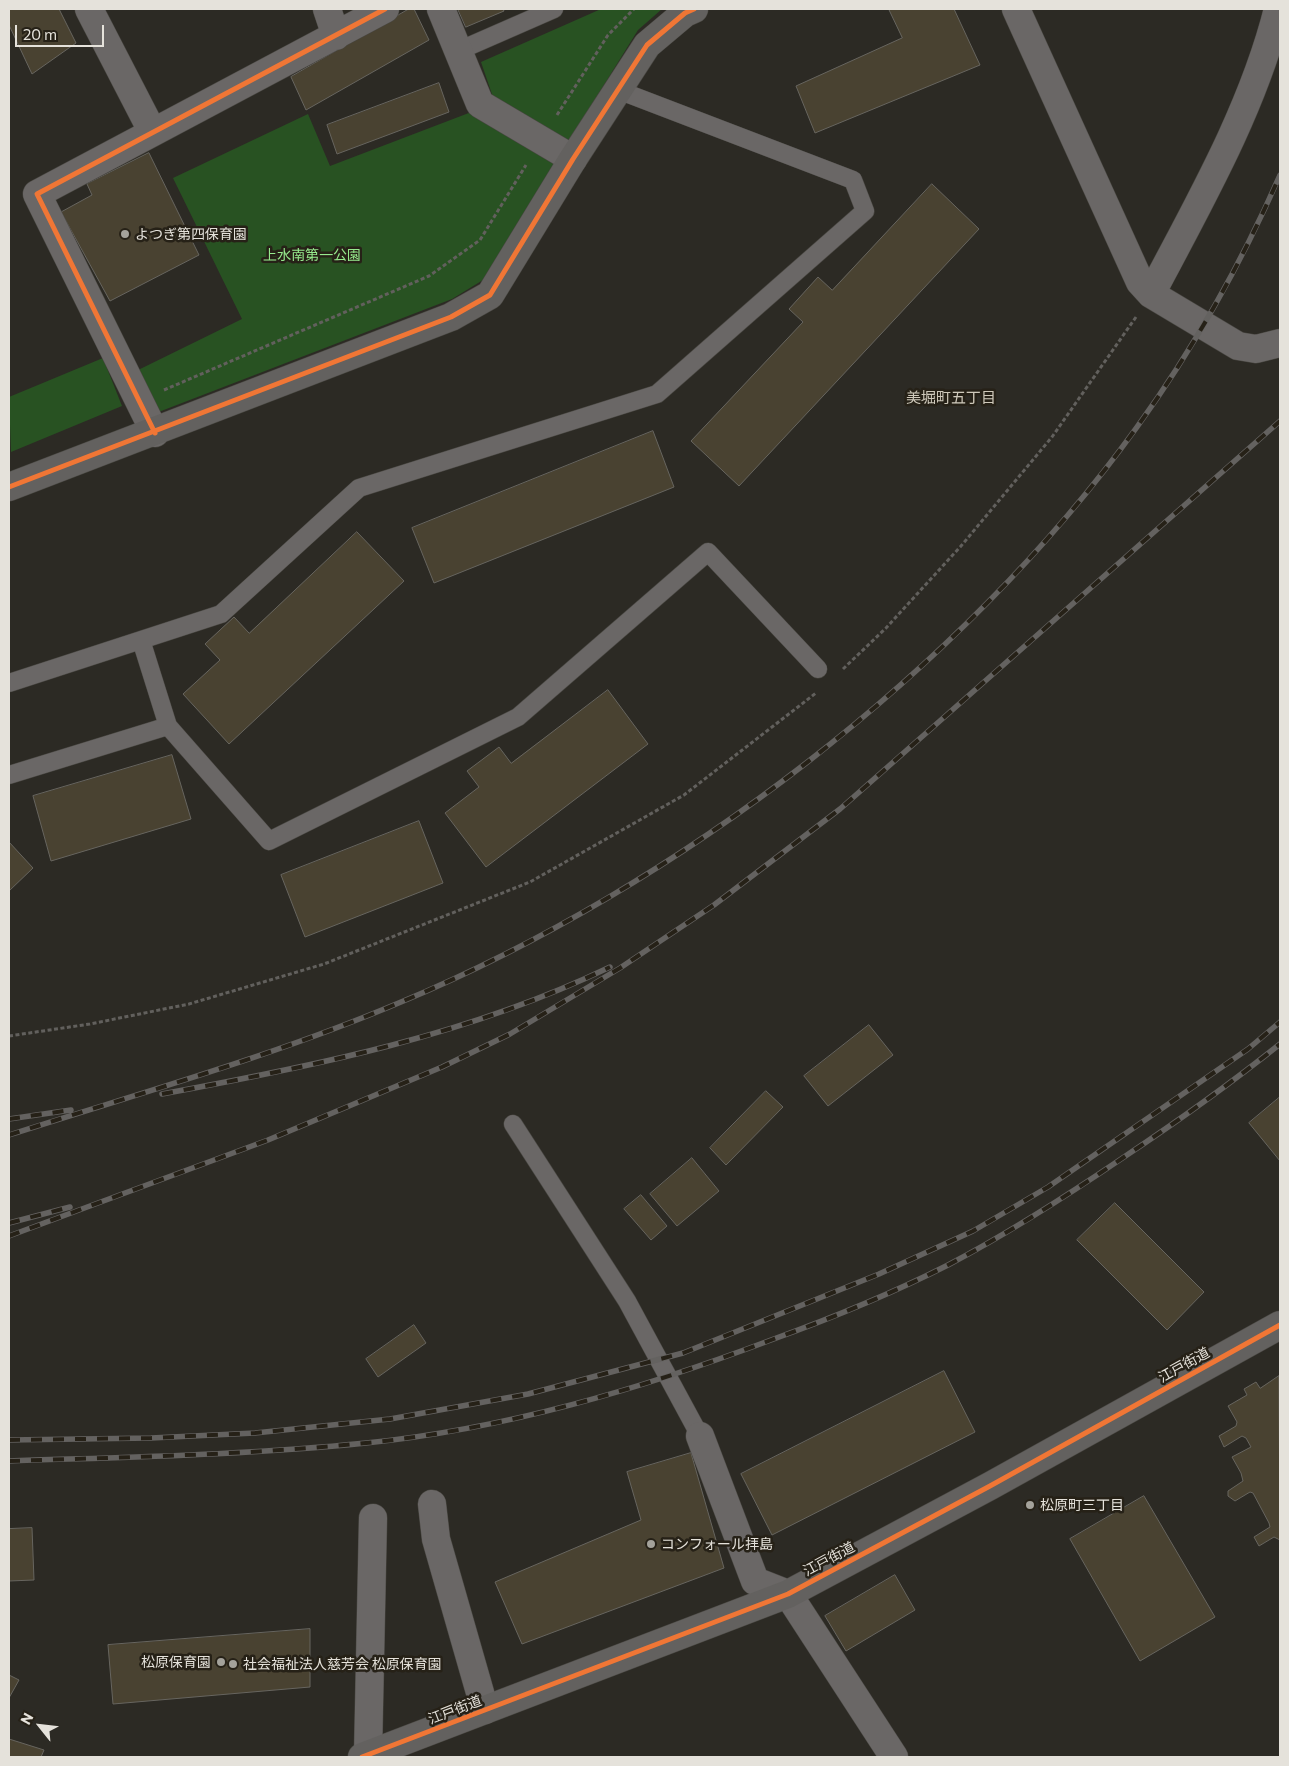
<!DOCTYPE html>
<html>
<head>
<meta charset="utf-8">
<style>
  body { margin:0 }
  #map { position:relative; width:1289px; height:1766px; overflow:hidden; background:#2c2a24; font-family:Commissioner,sans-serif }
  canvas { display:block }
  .frame { position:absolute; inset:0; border:10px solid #e5e2db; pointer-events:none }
  .north { position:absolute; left:15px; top:1701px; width:50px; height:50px; -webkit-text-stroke:4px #262117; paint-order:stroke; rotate:299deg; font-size:14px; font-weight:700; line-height:20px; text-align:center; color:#e5e2db }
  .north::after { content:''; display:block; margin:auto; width:18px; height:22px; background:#e5e2db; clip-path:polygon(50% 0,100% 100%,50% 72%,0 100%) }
  .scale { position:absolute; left:15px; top:25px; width:89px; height:22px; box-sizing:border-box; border:2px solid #e5e2db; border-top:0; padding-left:6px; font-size:15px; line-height:18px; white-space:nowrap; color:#e5e2db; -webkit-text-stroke:4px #262117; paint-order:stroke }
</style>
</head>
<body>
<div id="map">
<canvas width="1289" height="1766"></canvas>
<div class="frame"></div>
<div class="north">N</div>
<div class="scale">20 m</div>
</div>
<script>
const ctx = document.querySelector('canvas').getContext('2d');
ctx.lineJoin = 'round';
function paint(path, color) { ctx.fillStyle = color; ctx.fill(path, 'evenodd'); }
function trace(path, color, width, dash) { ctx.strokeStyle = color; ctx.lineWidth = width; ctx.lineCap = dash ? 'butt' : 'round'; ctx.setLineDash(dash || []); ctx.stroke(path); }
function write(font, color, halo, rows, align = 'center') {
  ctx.font = font + ' Commissioner,"Noto Sans JP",sans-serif'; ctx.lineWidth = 5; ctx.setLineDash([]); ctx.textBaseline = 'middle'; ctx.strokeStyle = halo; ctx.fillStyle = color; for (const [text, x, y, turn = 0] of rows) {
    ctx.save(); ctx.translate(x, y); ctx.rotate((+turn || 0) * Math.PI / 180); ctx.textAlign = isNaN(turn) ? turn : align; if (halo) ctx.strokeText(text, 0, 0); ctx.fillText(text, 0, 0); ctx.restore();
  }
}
const green = new Path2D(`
  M601,9H662L638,30L483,280L452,299L156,413L134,372L242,319L173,178L308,114L330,166L495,103L481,62Z
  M103,358L122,406L11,452L9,397Z`);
const building = new Path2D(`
  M9,9H59L76,43L32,74L9,25Z
  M409,9H414L429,40L306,110L291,77Z
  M458,9H503L504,11L466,27Z
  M889,9H954L980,65L815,133L796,86L902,38Z
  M439,83L449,112L337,154L327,125Z
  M149,153L199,255L110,301L61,212L92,195L87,184Z
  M932,184L979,229L739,486L691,441L803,322L789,309L818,277L832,290Z
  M653,431L674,487L434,583L412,528Z
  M357,532L404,581L229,744L183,694L220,660L205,644L234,617L249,633Z
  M608,690L648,744L486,867L445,813L479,787L467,771L499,747L511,763Z
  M172,755L191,819L51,861L33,796Z
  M419,821L443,883L305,937L281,875Z
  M9,842L33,868L9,891Z
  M869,1025L893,1055L828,1106L804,1076Z
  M766,1091L783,1107L726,1165L710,1148Z
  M1280,1097V1161L1249,1123Z
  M692,1158L719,1191L677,1226L650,1194Z
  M641,1195L667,1226L651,1240L624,1209Z
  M1115,1203L1204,1292L1167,1330L1077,1240Z
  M414,1325L426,1343L378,1377L366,1359Z
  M944,1371L975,1432L772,1535L741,1474Z
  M1279,1376L1280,1540L1274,1537L1259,1546L1254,1537L1270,1527L1269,1523L1253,1493L1250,1492L1235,1501L1228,1496V1491L1243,1481L1241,1473L1232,1457L1251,1447L1246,1438L1242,1436L1224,1447L1219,1436L1236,1426L1237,1422L1228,1406L1247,1395L1244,1389L1256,1382L1260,1388Z
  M691,1453L724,1568L522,1644L495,1582L641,1520L627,1472Z
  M1144,1496L1215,1617L1140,1661L1070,1539Z
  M32,1528L34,1580L9,1581V1529Z
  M895,1575L915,1610L846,1651L825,1616Z
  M310,1629V1687L113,1704L108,1645Z
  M9,1675L19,1680L9,1698Z
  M9,1739L44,1750L41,1757H9Z`);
const path = new Path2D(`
  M557,115L608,35L634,9
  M164,390L429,276L480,240L526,165
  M843,669L886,628L961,546L1052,437L1136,317
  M9,1036L90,1024L189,1004L324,964L530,882L684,795L816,693`);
const lane = new Path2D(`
  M458,51L554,9
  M141,640L168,726L269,841L518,717L708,552L818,669
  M9,683L221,614L359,488L657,394L865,211L853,180L618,90
  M9,775L168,726
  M513,1124L627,1301L700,1436`);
const street = new Path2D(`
  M89,9L152,131
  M327,9L336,36
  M441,9L480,104L573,159
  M1016,9L1140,282L1151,294L1238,346L1256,349L1280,343
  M1151,294C1199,203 1253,109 1278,9
  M155,433L37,194L385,9
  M700,1436L755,1581L788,1594L894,1757
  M432,1504L436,1539L485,1710
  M368,1755L373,1518`);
const secondary = new Path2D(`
  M9,487L451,317L490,295L573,159L647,45L685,13L694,9
  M362,1757L788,1594L990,1486L1280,1325`);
const rail = new Path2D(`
  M162,1094C315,1066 469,1035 610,967
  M9,1119L71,1110
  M9,1135C140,1093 274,1056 401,1002C677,887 962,670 1137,427C1194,348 1241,264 1280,175
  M9,1223L70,1207
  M9,1236L268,1140L442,1067L510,1034L620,968L714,905L840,809L1280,421
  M9,1440L151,1438L255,1433L390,1419L528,1394L683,1353L879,1274L973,1231L1048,1187L1248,1049L1280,1022
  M9,1461C128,1457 247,1455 366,1443C505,1429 641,1389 771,1340C832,1318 891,1294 948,1265C1009,1233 1068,1195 1124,1157C1178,1121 1230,1084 1280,1044`);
const cycleway = new Path2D(`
  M155,433L37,194L385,9
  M9,487L451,317L490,295L573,159L647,45L685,13L694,9
  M362,1757L788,1594L990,1486L1280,1325`);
const markers = [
  [125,234,5,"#a4a29b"],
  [1030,1505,5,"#a4a29b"],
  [651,1544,5,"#a4a29b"],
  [221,1662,5,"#a4a29b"],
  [233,1664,5,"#a4a29b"]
];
const poiNames = [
  ["よつぎ第四保育園",135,234],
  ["松原町三丁目",1040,1505],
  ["コンフォール拝島",661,1544],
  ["松原保育園",211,1662,"right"],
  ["社会福祉法人慈芳会 松原保育園",243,1664]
];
const parkNames = [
  ["上水南第一公園",312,255]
];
const streetNames = [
  ["江戸街道",1184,1365,-29],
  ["江戸街道",829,1559,-28],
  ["江戸街道",455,1710,-21]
];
const neighbourhoodNames = [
  ["美堀町五丁目",951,398]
];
paint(green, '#285222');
paint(building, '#494231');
trace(building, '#67655f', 1);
trace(lane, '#494742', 19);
trace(street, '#494742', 29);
trace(secondary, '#494742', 29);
trace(path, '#62605d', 3, [4, 2.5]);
trace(lane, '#6a6766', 18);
trace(street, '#6a6766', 28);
trace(secondary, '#63615f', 28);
trace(rail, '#646260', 5.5);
trace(rail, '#262117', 4, [11]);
trace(cycleway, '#f07635', 5);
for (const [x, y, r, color] of markers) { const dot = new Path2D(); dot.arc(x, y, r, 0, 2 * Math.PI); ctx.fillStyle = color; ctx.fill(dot); trace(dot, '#262117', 2); }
write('14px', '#e5e2db', '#262117', poiNames, 'left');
write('14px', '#96ea8d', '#262117', parkNames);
write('14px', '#e5e2db', '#262117', streetNames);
write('15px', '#cfc9bb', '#262117', neighbourhoodNames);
</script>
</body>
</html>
